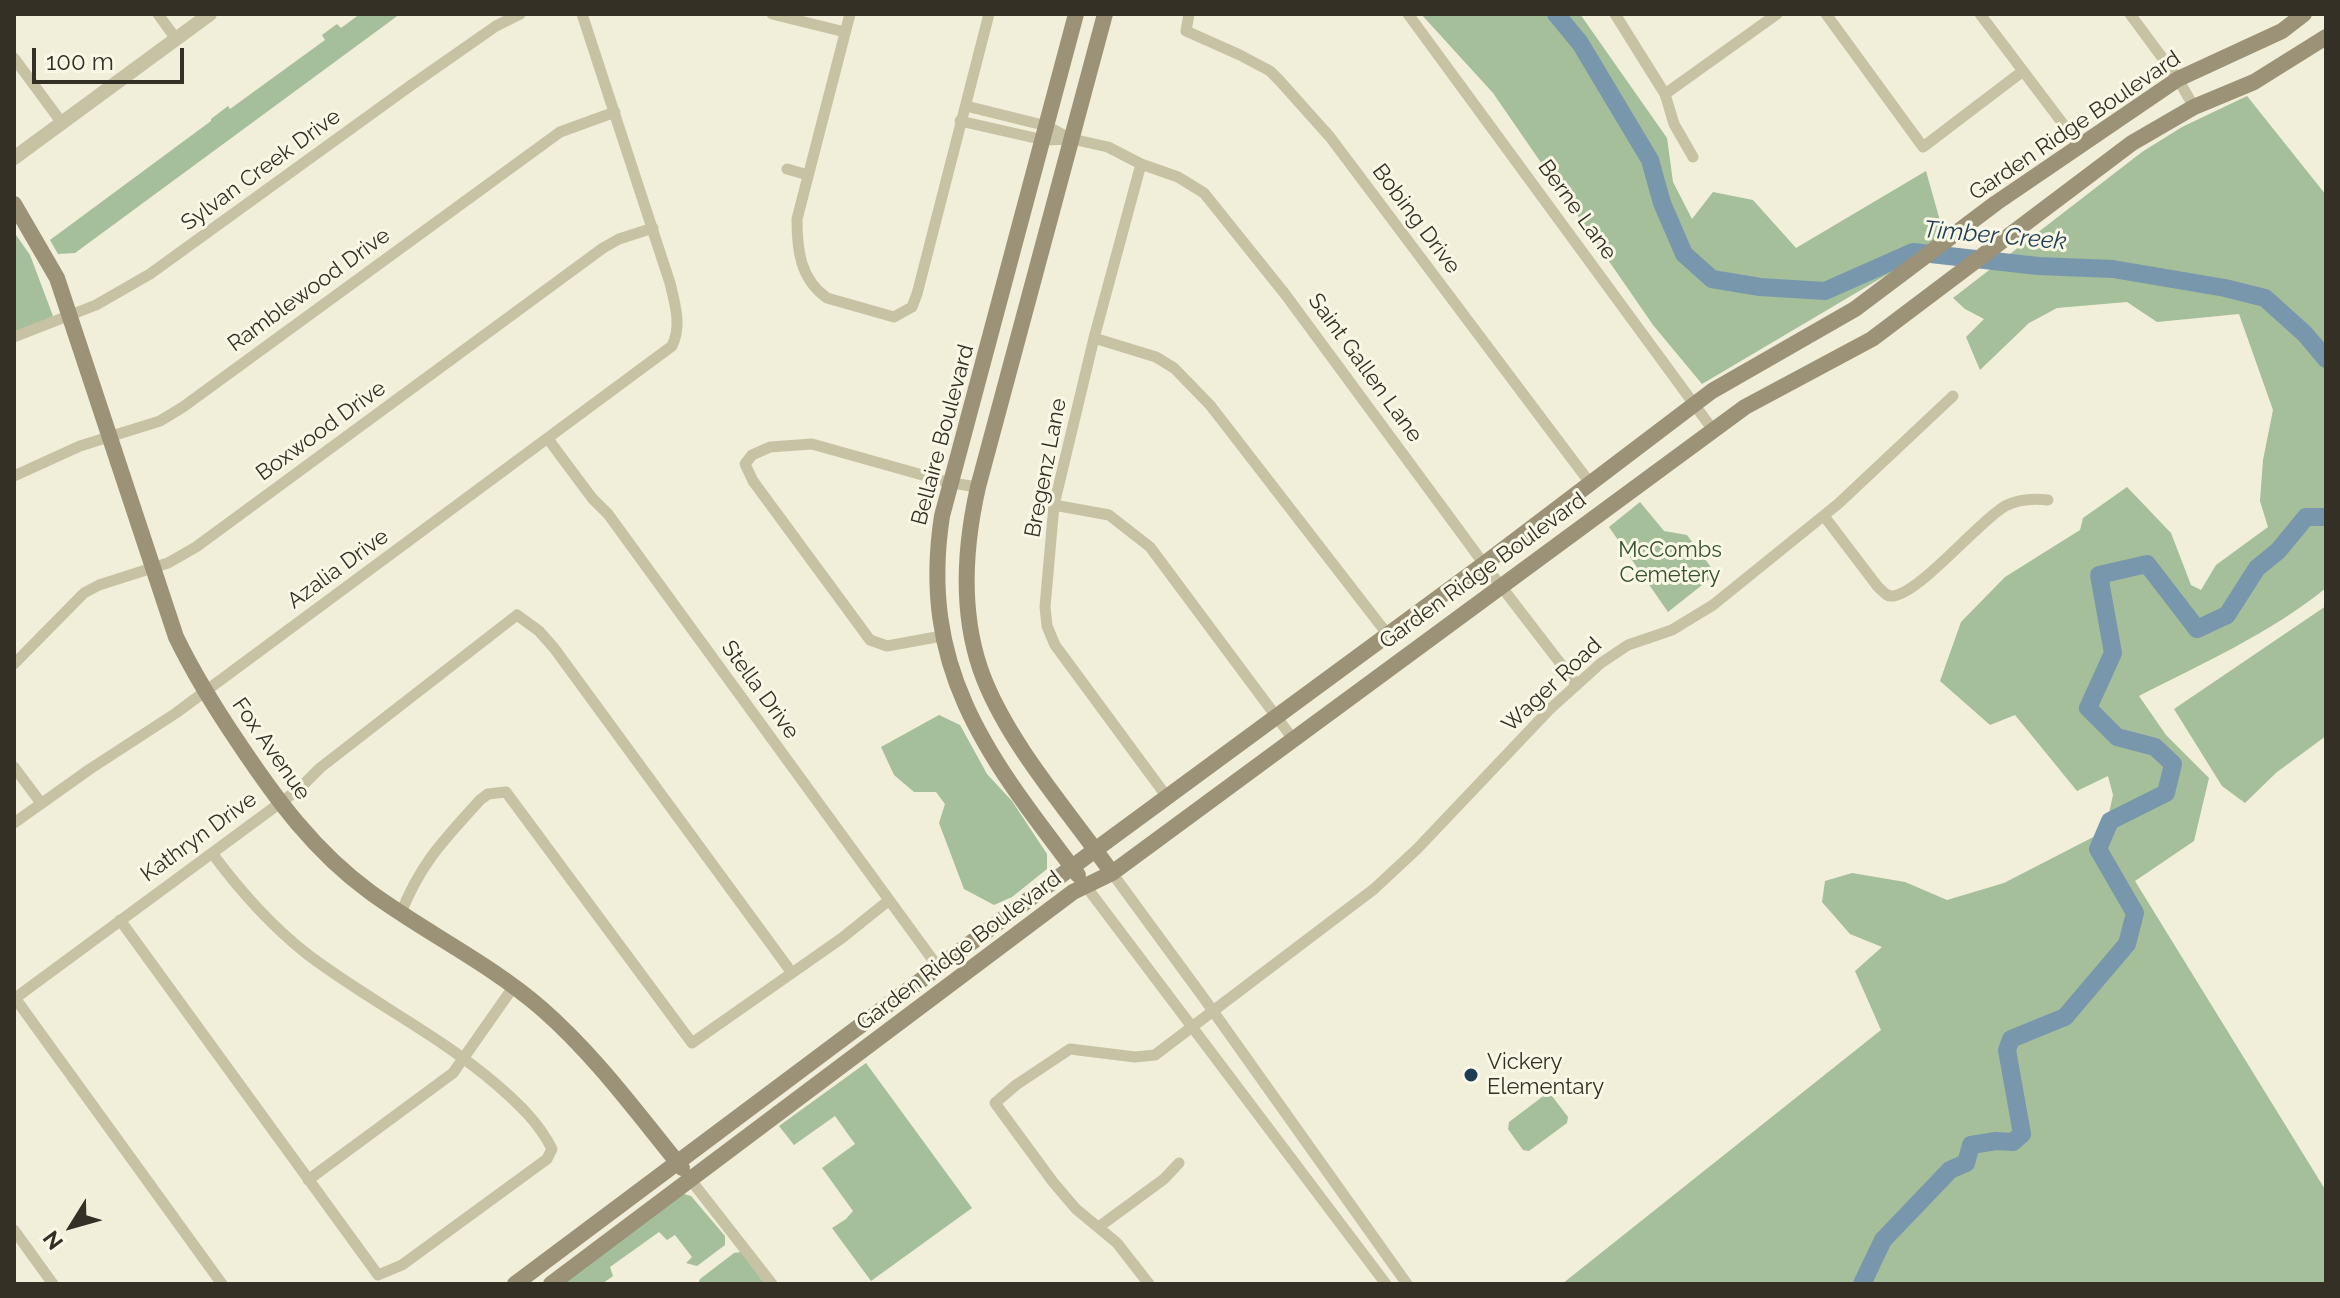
<!DOCTYPE html>
<html>
<head>
<meta charset="utf-8">
<style>
  body { margin:0 }
  #map { position:relative; width:2340px; height:1298px; overflow:hidden; background:#f1eed9; font-family:Raleway,sans-serif }
  canvas { display:block }
  .frame { position:absolute; inset:0; border:16px solid #343026; pointer-events:none }
  .north { position:absolute; left:32px; top:1186px; width:80px; height:80px; -webkit-text-stroke:6px #f9f7e5; paint-order:stroke; rotate:233deg; font-size:22px; font-weight:700; line-height:32px; text-align:center; color:#343026 }
  .north::after { content:''; display:block; margin:auto; width:28px; height:36px; background:#343026; clip-path:polygon(50% 0,100% 100%,50% 72%,0 100%) }
  .scale { position:absolute; left:32px; top:48px; width:152px; height:36px; box-sizing:border-box; border:4px solid #343026; border-top:0; padding-left:10px; font-size:24px; line-height:28px; white-space:nowrap; color:#343026; -webkit-text-stroke:6px #f9f7e5; paint-order:stroke }
</style>
</head>
<body>
<div id="map">
<canvas width="2340" height="1298"></canvas>
<div class="frame"></div>
<div class="north">N</div>
<div class="scale">100 m</div>
</div>
<script>
const ctx = document.querySelector('canvas').getContext('2d');
ctx.lineJoin = 'round';
function paint(path, color) { ctx.fillStyle = color; ctx.fill(path, 'evenodd'); }
function trace(path, color, width, dash) { ctx.strokeStyle = color; ctx.lineWidth = width; ctx.lineCap = dash ? 'butt' : 'round'; ctx.setLineDash(dash || []); ctx.stroke(path); }
function write(font, color, halo, rows, align = 'center') {
  ctx.font = font + ' Raleway,sans-serif'; ctx.lineWidth = 6; ctx.setLineDash([]); ctx.textBaseline = 'middle'; ctx.strokeStyle = halo; ctx.fillStyle = color; for (const [text, x, y, turn = 0] of rows) {
    ctx.save(); ctx.translate(x, y); ctx.rotate((+turn || 0) * Math.PI / 180); ctx.textAlign = isNaN(turn) ? turn : align; if (halo) ctx.strokeText(text, 0, 0); ctx.fillText(text, 0, 0); ctx.restore();
  }
}
const green = new Path2D(`
  M360,14H400L75,253L58,254L50,240L211,121V119L228,106L230,109L325,40L322,35L337,24L341,28Z
  M1421,14H1580L1667,138L1673,182L1692,219L1713,192L1753,200L1796,248L1926,171L1944,235L1888,274L1702,384L1653,325L1493,93Z
  M2247,96L2326,195V588C2269,634 2203,663 2139,696L2166,735L2209,778L2194,841L2135,881L2326,1191V1284H1562L1881,1030L1855,971L1882,947L1850,934L1822,902L1825,881L1852,873L1905,882L1947,900L2004,883L2105,831L2113,795L2108,776L2077,791L2015,715L1990,725L1940,681L1961,622L2005,577L2080,530L2083,518L2127,487L2171,533L2191,585L2201,590L2216,565L2268,527L2260,501L2263,460L2273,410L2239,314L2157,322L2127,302L2057,308L2029,323L1980,370L1966,337L1984,319L1965,309L1953,298L2142,152L2182,127Z
  M14,232L30,255L53,316L14,335Z
  M1640,502L1664,531L1687,535L1716,574L1668,612L1609,527Z
  M2326,606V736L2277,772L2245,803L2222,786L2174,709Z
  M939,715L960,725L987,774L1012,801L1047,854V869L1012,897L994,905L964,889L939,823L945,804L936,792H914L894,775L881,747Z
  M866,1063L972,1208L871,1281L832,1228L846,1219L853,1211L822,1168L855,1144L835,1116L794,1145L779,1126Z
  M1546,1094L1552,1096L1568,1117L1567,1123L1529,1151L1523,1150L1508,1129L1509,1122Z
  M681,1193L691,1196L725,1236V1245L697,1266L686,1263L692,1257L675,1235L667,1240L659,1232L610,1267L613,1276L602,1284H561Z
  M741,1252L765,1284H698L700,1279L734,1253Z`);
const river = new Path2D(`
  M1556,14L1580,43L1650,160L1662,203L1684,254L1712,279L1760,287L1825,291L1913,252L2038,266L2113,269L2225,288L2265,298L2305,334L2326,359
  M1862,1284L1883,1240L1950,1170L1966,1163L1971,1145L1996,1141L2013,1142L2022,1134L2007,1050L2011,1039L2065,1017L2127,944L2135,913L2098,849L2110,821L2166,793L2173,764L2155,747L2117,737L2088,708L2113,653L2099,575L2147,564L2197,629L2227,615L2257,568L2278,551L2306,517H2326`);
const minor = new Path2D(`
  M158,14L176,39
  M772,14L845,32
  M850,14L797,219C797,250 800,279 827,298L894,317L912,307L917,294L989,14
  M1189,14L1186,31L1240,55L1270,71L1279,80L1330,137L1590,483
  M1408,14L1713,430
  M1615,14L1665,94L1674,124L1693,157
  M1826,14L1923,147L2023,71
  M1980,14L2079,145
  M2130,14L2178,79L2194,107
  M14,58L62,123
  M1665,94L1777,14
  M966,106L1047,126L1071,139
  M960,121L1044,140L1072,139L1108,147L1141,164L1178,177L1204,193L1285,294L1484,564L1577,685
  M1141,164L1094,338L1054,505L1045,607L1047,626L1055,645L1167,797
  M787,169L808,175
  M14,337L96,305L150,274L410,86L496,26L520,14
  M1094,338L1156,357L1174,368L1210,405L1388,635
  M548,439L592,498L608,514L938,967
  M14,476L80,446L160,421L183,407L560,132L615,112
  M1054,505L1109,515L1150,547L1293,739
  M1824,516L1878,587C1883,591 1886,597 1893,596C1921,592 1978,522 2005,506C2019,499 2033,498 2048,500
  M942,636L887,646L870,640L753,481L745,464L752,455L770,447L812,444L951,483L978,487
  M14,664L84,593L99,585L168,563L196,547L603,248L619,239L653,228
  M14,767L41,803
  M14,823L90,769L176,713L672,346C682,326 675,304 670,283L582,14
  M1112,873L1203,997L1407,1284
  M1085,885L1386,1284
  M401,913C421,862 445,839 480,800L488,794L506,792L692,1043L842,938L888,901
  M120,920L378,1275L402,1265L547,1159L552,1149C539,1123 519,1104 497,1085C438,1034 369,1001 307,954C269,924 240,891 212,853
  M15,998L222,1284
  M14,999L299,789L320,768L517,615L539,631L554,648L792,973
  M690,1179L772,1284
  M308,1180L453,1073L514,986
  M1100,1226L1164,1179L1179,1163
  M14,1230L53,1284
  M1149,1284L1117,1243L1076,1209L1053,1182L995,1103L1016,1085L1070,1049L1135,1057L1155,1055L1374,889L1417,849L1550,709L1601,663L1628,645L1672,630L1713,605L1838,504L1953,396`);
const tertiary = new Path2D(`
  M14,158L210,14`);
const secondary = new Path2D(`
  M1076,14L942,516C918,671 990,759 1078,875
  M1105,14L978,487C964,549 960,618 984,679C1011,747 1070,813 1112,873
  M14,204L57,278L176,637C194,674 215,708 238,742C276,799 314,851 370,892C426,933 489,963 541,1008C595,1055 637,1113 682,1168
  M515,1284L1095,850L1484,564L1712,391L1855,309L1996,203L2178,79L2282,31L2304,14
  M551,1284L1073,892L1112,873L1745,407L1872,339L2132,143L2194,107L2254,82L2326,37`);
const markers = [
  [1471,1075,8,"#1d3c55"]
];
const streetNames = [
  ["Garden Ridge Boulevard",2075,126,-34],
  ["Sylvan Creek Drive",261,170,-36],
  ["Berne Lane",1577,210,54],
  ["Bobing Drive",1416,219,53],
  ["Ramblewood Drive",309,290,-36],
  ["Saint Gallen Lane",1365,368,54],
  ["Boxwood Drive",321,431,-36],
  ["Bellaire Boulevard",943,435,-75],
  ["Bregenz Lane",1046,468,-79],
  ["Azalia Drive",338,569,-36],
  ["Garden Ridge Boulevard",1483,571,-36],
  ["Wager Road",1552,685,-43],
  ["Stella Drive",760,690,54],
  ["Fox Avenue",271,749,55],
  ["Kathryn Drive",199,837,-36],
  ["Garden Ridge Boulevard",959,951,-37]
];
const parkNames = [
  ["McCombs",1670,550],
  ["Cemetery",1670,575]
];
const poiNames = [
  ["Vickery",1487,1062],
  ["Elementary",1487,1087]
];
const waterNames = [
  ["Timber Creek",1995,236,5]
];
paint(green, '#a4bf99');
trace(river, '#7897ad', 18);
trace(minor, '#c8c2a5', 11);
trace(tertiary, '#c8c2a5', 14);
trace(secondary, '#9c9277', 16);
for (const [x, y, r, color] of markers) { const dot = new Path2D(); dot.arc(x, y, r, 0, 2 * Math.PI); ctx.fillStyle = color; ctx.fill(dot); trace(dot, '#f9f7e5', 3); }
write('22px', '#343026', '#f9f7e5', streetNames);
write('22px', '#35522a', '#f9f7e5', parkNames);
write('22px', '#343026', '#f9f7e5', poiNames, 'left');
write('italic 24px', '#1d3c55', '#f9f7e5', waterNames);
</script>
</body>
</html>
